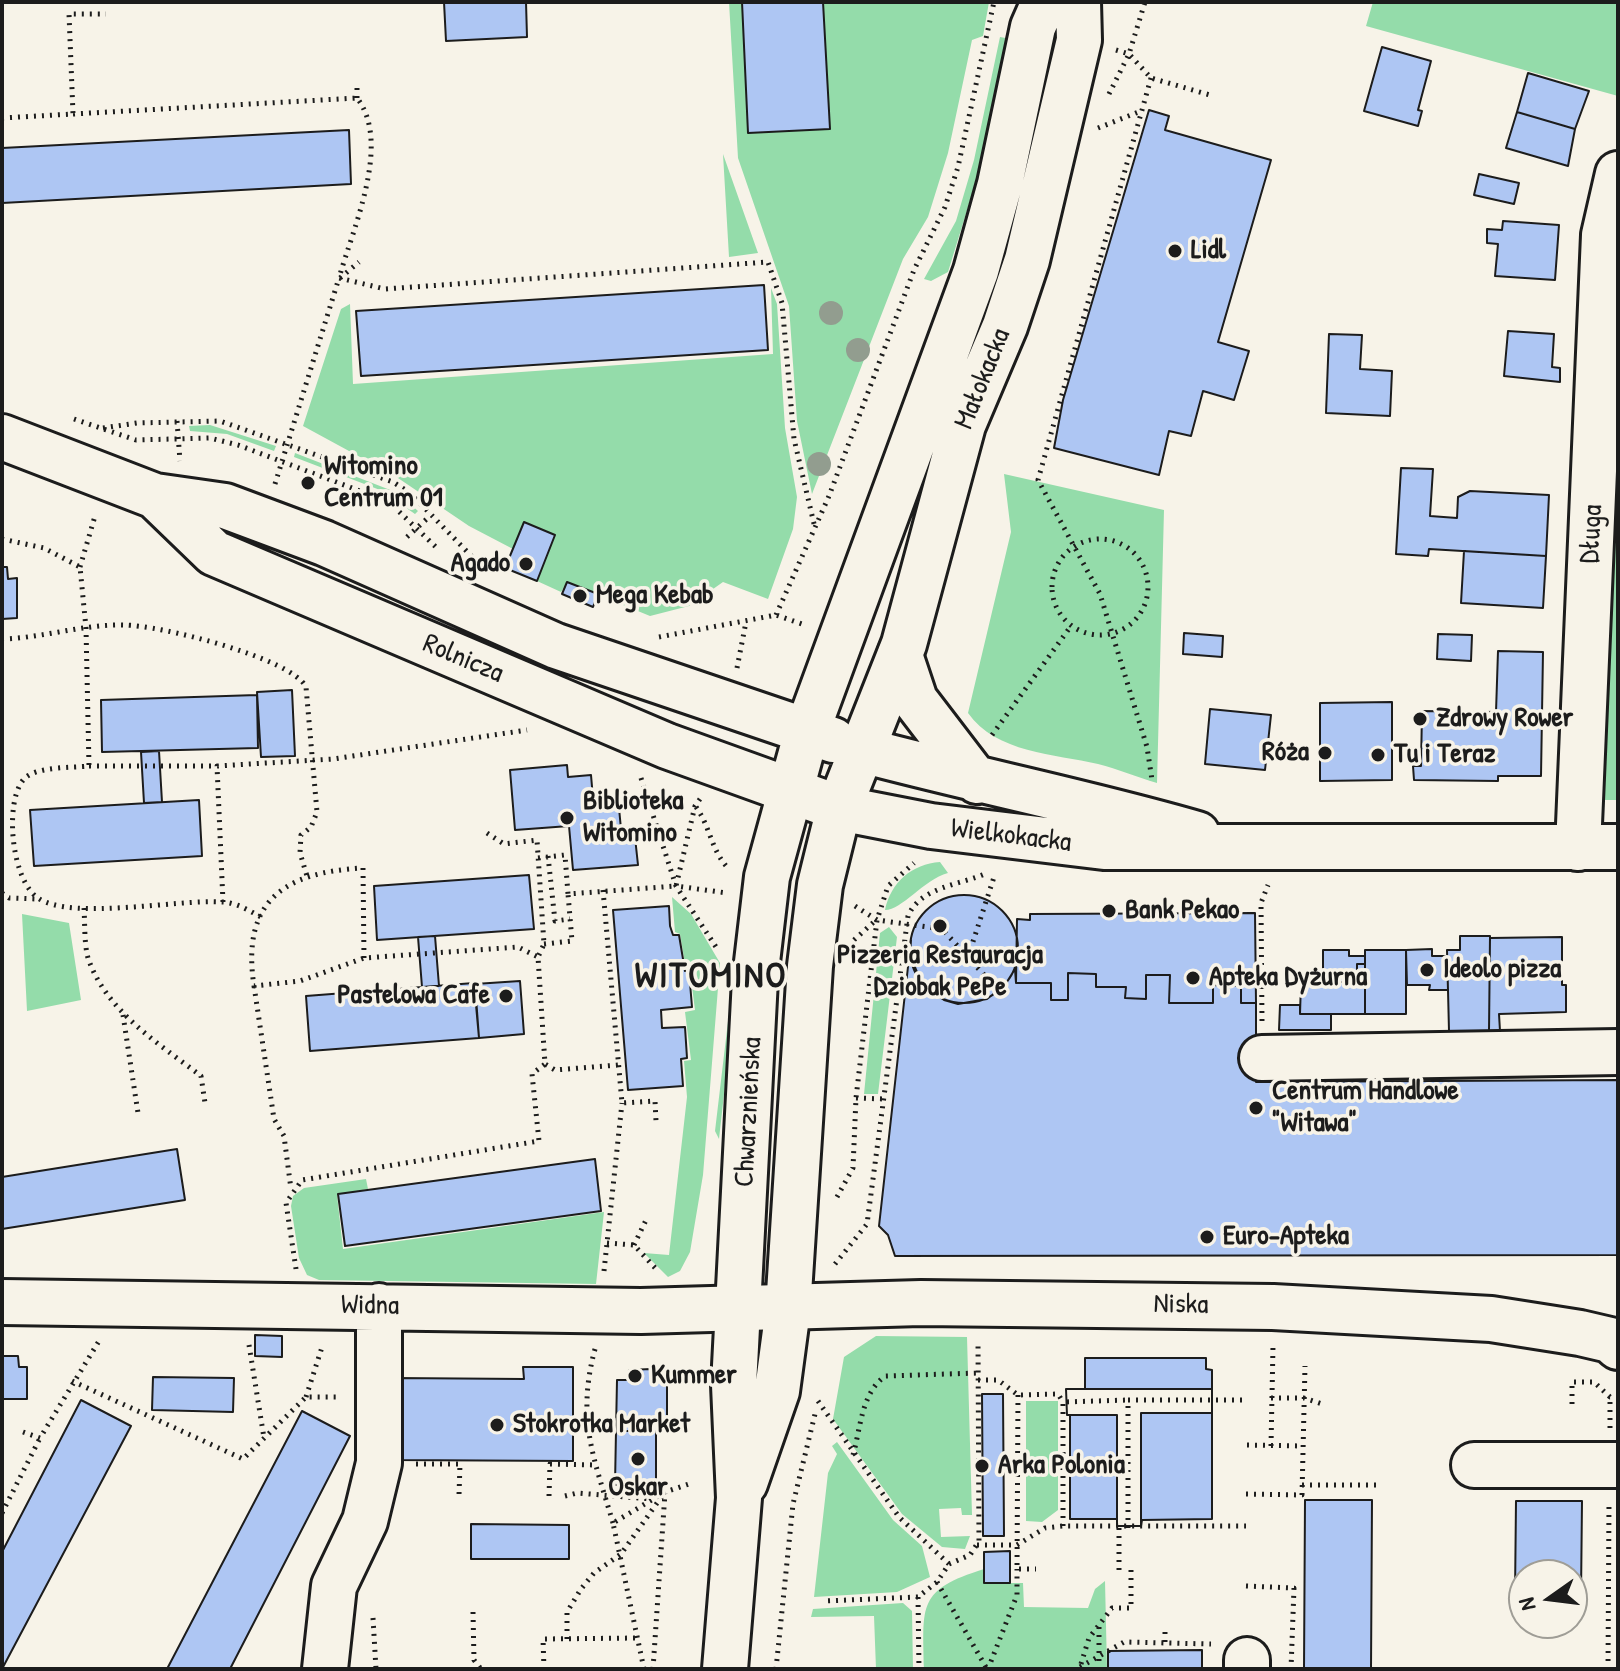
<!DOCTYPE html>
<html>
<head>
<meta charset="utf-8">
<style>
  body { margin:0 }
  #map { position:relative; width:1620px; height:1671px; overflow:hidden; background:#f7f3e8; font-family:"Patrick Hand",sans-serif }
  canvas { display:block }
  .frame { position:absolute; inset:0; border:4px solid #1c1c1c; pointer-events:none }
  .north { position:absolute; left:1508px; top:1559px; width:80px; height:80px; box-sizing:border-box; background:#f7f3e8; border:2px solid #9f9d96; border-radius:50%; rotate:256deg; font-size:22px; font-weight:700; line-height:32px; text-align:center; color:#1c1c1c }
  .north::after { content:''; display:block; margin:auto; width:28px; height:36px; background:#1c1c1c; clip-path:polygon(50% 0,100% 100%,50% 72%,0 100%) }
</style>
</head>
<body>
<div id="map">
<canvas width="1620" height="1671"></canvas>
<div class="frame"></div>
<div class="north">N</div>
</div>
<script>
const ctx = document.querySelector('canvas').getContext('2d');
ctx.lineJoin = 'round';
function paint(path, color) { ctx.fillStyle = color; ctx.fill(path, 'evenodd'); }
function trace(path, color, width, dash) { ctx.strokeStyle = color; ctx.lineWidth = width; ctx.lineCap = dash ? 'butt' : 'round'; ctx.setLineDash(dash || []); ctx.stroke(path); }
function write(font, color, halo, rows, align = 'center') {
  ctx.font = font + ' "Patrick Hand",sans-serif'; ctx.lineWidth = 7; ctx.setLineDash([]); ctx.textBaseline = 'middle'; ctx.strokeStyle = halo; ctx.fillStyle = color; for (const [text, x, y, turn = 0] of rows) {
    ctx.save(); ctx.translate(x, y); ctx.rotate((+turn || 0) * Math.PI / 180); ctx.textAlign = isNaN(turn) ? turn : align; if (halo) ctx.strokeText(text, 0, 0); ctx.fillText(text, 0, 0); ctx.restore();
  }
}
const green = new Path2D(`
  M729,2H742L749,133L830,129L823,2H989L983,36L972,40L948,153L928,217L903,259L812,494L797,421L789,306L738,158Z
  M1373,2H1618V96L1366,26Z
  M1000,37L1011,39L984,155L948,272L931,281L924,279L956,221L974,160Z
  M723,154L758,253L729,257Z
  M771,288L777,304L785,428L797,497L793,529L768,599L723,582L689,606L650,616L567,582L561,592L537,581L555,535L524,522L513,549L469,526L395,476L303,426L341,309L350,304L353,384L773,354Z
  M210,425L276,446L274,451L227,434L190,431L189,426Z
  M1618,443V800H1600L1616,446Z
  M295,453L398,493L418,511L415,514L380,490L294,457Z
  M1004,474L1164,510L1157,783C1137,777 1118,769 1098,764C1055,754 996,753 968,713L1011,532Z
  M940,862L948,873C923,880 902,910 885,910C891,882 912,864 940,862Z
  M672,897L691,914L720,963L703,1175L690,1252L680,1271L668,1277L644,1253L669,1255L687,1097L684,1061L691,1060L685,1012L695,1010L690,971L686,970L680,934L675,932Z
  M22,914L69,923L81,1000L27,1011Z
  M889,927L897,937L878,1094H864L880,933Z
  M729,1013H733L719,1139L715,1131Z
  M366,1179L368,1189L337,1195L343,1249L604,1212L596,1284L319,1280L307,1275L299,1258L291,1206L293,1196L304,1188Z
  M876,1336L967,1337L972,1515H962L961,1508L939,1509L941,1537L970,1536L965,1549L942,1547L902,1514L833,1419L844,1357Z
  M1026,1401H1058V1510L1042,1522L1026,1521Z
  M837,1442L893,1520L922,1546L930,1577L897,1592L814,1597L828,1473L837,1454L832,1446Z
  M984,1569V1583H1023L1024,1607L1088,1608L1095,1589L1105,1581L1107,1669H924C923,1605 917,1590 984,1569Z
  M903,1603L912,1611L913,1669H876L874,1616L811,1617L813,1609Z`);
const building = new Path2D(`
  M444,2H526L527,37L446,41Z
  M742,2H823L830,129L748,133Z
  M1382,47L1431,61L1418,110L1422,111L1418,126L1364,111Z
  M1528,73L1589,91L1575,129L1517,112Z
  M1149,110L1169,116L1165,130L1271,160L1218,342L1249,351L1234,400L1203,391L1191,436L1169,431L1159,475L1054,448L1063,400Z
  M1517,112L1575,129L1568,166L1506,148Z
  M349,130L351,184L2,203V148Z
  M1479,174L1519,183L1514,204L1474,195Z
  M1503,221L1559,225L1555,280L1495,276L1498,244L1487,243V229L1502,230Z
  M764,285L768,350L361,376L356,311Z
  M1508,331L1554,334L1552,367L1560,368V382L1504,376Z
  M1329,334L1362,335L1360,369L1392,371L1390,416L1326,413Z
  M1401,468L1433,469L1430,516L1457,518L1458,497L1470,491L1549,495L1546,556L1429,549L1428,556L1396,554Z
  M524,522L555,535L537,581L505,568Z
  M1464,551L1546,556L1543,608L1461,603Z
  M2,567H7L8,579L17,578V618L2,619Z
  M567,582L598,594L593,607L562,594Z
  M1184,633L1223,636L1222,657L1183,654Z
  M1438,634L1472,635L1471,661L1437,659Z
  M1498,651L1543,652L1541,776H1498V781L1414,780L1413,766H1421L1422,711L1496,712Z
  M292,690L295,756L261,757L257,692Z
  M257,695L258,748L102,752L101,700Z
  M1392,702V780L1320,781V703Z
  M1210,709L1271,715L1265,770L1205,764Z
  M159,751L162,802L144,803L141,752Z
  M567,765L568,777L591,775L594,810L619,808L621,829L634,828L638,865L573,870L569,826L515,830L510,770Z
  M199,800L202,856L34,866L30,810Z
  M529,875L534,929L377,940L374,886Z
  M910 949a54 54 0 1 1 108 0a54 54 0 1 1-108 0Z
  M669,906L670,926L673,935H679L685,971H689L692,1007L661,1010L662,1028L685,1027L687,1058L681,1059L683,1086L628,1090L613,910Z
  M1255,913L1256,1003H1241V986L1213,985V1003H1169L1170,975H1146V999L1125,998L1126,987H1096V974L1068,973V1000H1051V983H1016L1017,919L1030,920V914Z
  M435,936L439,986L422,987L418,937Z
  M1460,936H1490L1489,1031H1449L1447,950H1460Z
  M1562,937V985H1566V1012L1499,1014L1500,1031H1489L1490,938Z
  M911,940L910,955L921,982L944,1000L958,1004L987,999L1005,985L1015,969L1016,983H1051V1000H1068V973L1096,974V987H1126L1125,998L1146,999V975H1170L1169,1003H1213V985L1241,986V1003H1256V1082L1618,1080V1255L895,1256L888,1235L879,1226Z
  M1432,949V956H1447L1448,990H1429L1430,985H1407L1406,950Z
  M1323,950H1349V956H1365V964H1357V982H1323Z
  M1365,950H1406V1014H1365Z
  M1357,964H1365V1014H1300L1301,982H1357Z
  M520,981L524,1034L479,1038L475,984Z
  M474,983L479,1038L310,1051L306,996Z
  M1280,1005H1300V1014H1331V1030H1279Z
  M177,1149L185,1200L2,1229V1177Z
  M595,1159L601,1211L345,1246L338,1194Z
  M255,1335L282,1336V1357L255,1356Z
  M2,1356H18L19,1367H27V1399H2Z
  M1085,1358H1206V1369L1212,1370V1519L1142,1520L1141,1526H1117V1519H1070V1415H1067L1066,1389H1085Z
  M523,1367H573V1461L392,1460L394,1378L524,1379Z
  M651,1369V1381H667V1431H616L617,1380H628L629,1370Z
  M153,1377L234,1378L233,1412L152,1410Z
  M1066,1389H1212V1413H1141V1526H1117V1415H1067Z
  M982,1394H1003L1004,1536H983Z
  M81,1400L131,1426L2,1669V1552Z
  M302,1411L350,1436L230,1669H167Z
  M616,1431H656V1485H615Z
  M1305,1500H1372L1371,1669H1304Z
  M1516,1501H1582L1581,1595H1572V1575H1524V1595H1515Z
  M471,1524L569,1525V1559H471Z
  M1010,1551V1583H984V1552Z
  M1202,1650V1669H1108V1651Z`);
const path = new Path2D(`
  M1116,50L1129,54L1151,78L1210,95
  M1151,78L1038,480L1100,594L1147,747L1152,780
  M1109,94L1129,54L1145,2
  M357,98V86
  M73,114L357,98C392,143 353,228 339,278
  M2,118L73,114L69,14H106
  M1098,128L1141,111
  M340,278L359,262
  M74,419L136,440L210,438L238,445L389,502L438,549
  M177,421L180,461
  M103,428L137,423L220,421L393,482L410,493L483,568
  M275,484L339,278L385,289L768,262L782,303L794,439L815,528
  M407,537L430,516
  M2,539L44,548L80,567L86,628L89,766C72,768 36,766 24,779C4,801 11,880 38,898C71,921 178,899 221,902C235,902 248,910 261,917
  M1052 587a48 48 0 1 1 96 0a48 48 0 1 1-96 0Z
  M80,567L95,516
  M776,615L829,496L914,270L945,207L958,167L994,2
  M659,637L776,615L805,625
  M2,639C43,638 83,624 124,625C159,625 292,658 306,687L317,812L311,827L301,835L300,853L307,876
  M737,668L746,622
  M992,735L1071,626
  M89,766H217
  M641,778L676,886L718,950
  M700,799L695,806L676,886L727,893
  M696,807C710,826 711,850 728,868
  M487,833L504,844L537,840L544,944L538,957L545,1064L555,1070L618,1065
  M548,856L555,921L570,919
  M538,858L565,855L568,894L676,886
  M603,890L622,1103L655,1101L656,1121
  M2,893L9,898L37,899
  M223,902L217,766L333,759L527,730
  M855,906L877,920L942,929L999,991
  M84,908C85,923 84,943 88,958C106,1011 158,1043 201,1076L205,1103
  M854,940L876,920
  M544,944L572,941L568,894
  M968,957L995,874
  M364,958L363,868C284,872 241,901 254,986L300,981L364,958L518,947L538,957
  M254,986L274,1119L284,1136L291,1189
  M123,1015L138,1113
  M1262,1021L1261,903L1268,885
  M856,1098L884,1099
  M837,1197L853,1168L856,1098L877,920L888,886L914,863
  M607,1243L634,1245L657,1270
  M634,1245L647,1218
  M835,1264L867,1224L908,916C921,886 961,885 987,873
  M296,1269L286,1203L302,1180L539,1141L532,1074L545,1064
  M604,1271L622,1103
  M249,1345L264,1438
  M595,1349C576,1419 594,1458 613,1523
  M978,1380H998L1018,1395L1058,1394L1063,1402
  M72,1381L243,1459L306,1397H340
  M1018,1395L1017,1569H1036
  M306,1397L323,1344
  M1271,1398H1304L1322,1404
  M818,1401L899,1517L949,1564L937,1582L918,1597L824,1601
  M1572,1404V1382H1594L1610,1397H1618
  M1610,1428V1397
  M23,1432L40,1438L99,1341
  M1247,1445L1303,1446
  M1271,1446L1273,1346
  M853,1455C861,1427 861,1394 885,1376L978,1373
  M416,1464H460L459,1495
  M1302,1485H1376
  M1246,1494L1302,1495L1305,1366
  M549,1496L550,1464L596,1465
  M565,1496L577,1493L651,1499
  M2,1513L40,1438
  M1063,1526V1402L1128,1400
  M1128,1528V1400H1247
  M977,1545H1017L1045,1528L1063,1526H1246
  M949,1564L970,1555L979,1541L978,1342
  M1119,1570V1528
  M937,1582L987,1669
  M1246,1586L1294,1588L1291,1669
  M918,1597L919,1669
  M473,1612L474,1660L481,1669
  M373,1618L376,1669
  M1099,1627V1669
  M1165,1632V1643
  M567,1639V1612L581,1589L594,1573L621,1554L662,1496
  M1081,1664L1089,1638L1112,1608H1131V1570
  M1080,1667L1124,1642L1211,1644
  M544,1669L543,1639L638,1638
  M644,1669L613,1523L665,1492L689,1484
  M653,1669L665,1493
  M776,1669L793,1504L816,1410
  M988,1669L1017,1595V1569
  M1608,1669L1609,1502`);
const minor = new Path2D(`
  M900,655L915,700L977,781
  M862,750C974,780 1087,802 1197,834
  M789,790L839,808L931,826L1104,847H1618
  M1578,848L1604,235L1618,174
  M1262,1058L1618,1052
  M2,1302L641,1311L921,1303L1273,1307L1491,1319L1580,1333L1610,1340L1618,1347
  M1474,1465H1618
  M1247,1660V1669
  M325,1669L334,1586L365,1521L379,1463V1306`);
const major = new Path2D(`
  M2,437L155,496L225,506L324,543L556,646L833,740
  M155,496L214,553L667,746L789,790
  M745,1483L777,1391L788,1309L810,966L820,885L839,808L904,644L963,425L1005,326L1027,260L1079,40L1078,2
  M725,1669L739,1498L734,1385L755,979L767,877L807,731L976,271L1000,184L1033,27L1044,2`);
const trees = [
  [831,313],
  [858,350],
  [819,464]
];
const markers = [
  [1175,251,8,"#1c1c1c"],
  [308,483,8,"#1c1c1c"],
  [526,564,8,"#1c1c1c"],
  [580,596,8,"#1c1c1c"],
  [1420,719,8,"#1c1c1c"],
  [1325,753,8,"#1c1c1c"],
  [1378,755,8,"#1c1c1c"],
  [567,818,8,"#1c1c1c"],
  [1109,911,8,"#1c1c1c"],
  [940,926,8,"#1c1c1c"],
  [1427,970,8,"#1c1c1c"],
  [1193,978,8,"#1c1c1c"],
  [506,996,8,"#1c1c1c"],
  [1256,1108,8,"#1c1c1c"],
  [1207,1237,8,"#1c1c1c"],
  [635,1376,8,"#1c1c1c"],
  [497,1425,8,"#1c1c1c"],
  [638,1459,8,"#1c1c1c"],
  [982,1466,8,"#1c1c1c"]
];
const poiNames = [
  ["Lidl",1191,251],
  ["Witomino",324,467],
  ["Centrum 01",324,499],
  ["Agado",510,564,"right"],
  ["Mega Kebab",596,596],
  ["Zdrowy Rower",1436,719],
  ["Róża",1309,753,"right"],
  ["Tu i Teraz",1394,755],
  ["Biblioteka",583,802],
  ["Witomino",583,834],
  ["Bank Pekao",1125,911],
  ["Pizzeria Restauracja",940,956,"center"],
  ["Dziobak PePe",940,988,"center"],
  ["Ideolo pizza",1443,970],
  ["Apteka Dyżurna",1209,978],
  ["Pastelowa Cafe",490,996,"right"],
  ["Centrum Handlowe",1272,1092],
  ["\"Witawa\"",1272,1124],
  ["Euro-Apteka",1223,1237],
  ["Kummer",651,1376],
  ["Stokrotka Market",513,1425],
  ["Arka Polonia",998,1466],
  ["Oskar",638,1488,"center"]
];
const streetNames = [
  ["Małokacka",983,379,-68],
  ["Długa",1592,534,-87],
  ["Rolnicza",463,659,23],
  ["Wielkokacka",1011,836,7],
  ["Chwarznieńska",749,1112,-87],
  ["Niska",1181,1305,1],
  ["Widna",370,1306,1]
];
const districtNames = [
  ["WITOMINO",711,977]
];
paint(green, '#94dcaa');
paint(building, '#aec6f3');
trace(building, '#1c1c1c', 2);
trace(minor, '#1c1c1c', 50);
trace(major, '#1c1c1c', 50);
trace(path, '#1c1c1c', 5, [2, 6]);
trace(minor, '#f7f3e8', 44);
trace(major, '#f7f3e8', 44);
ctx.fillStyle = '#929d8f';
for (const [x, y] of trees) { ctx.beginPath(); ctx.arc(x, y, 12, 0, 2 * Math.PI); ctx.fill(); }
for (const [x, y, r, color] of markers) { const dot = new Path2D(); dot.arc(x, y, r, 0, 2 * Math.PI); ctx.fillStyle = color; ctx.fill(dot); trace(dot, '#f7f3e8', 3); }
write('bold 28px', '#1c1c1c', '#f7f3e8', poiNames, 'left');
write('28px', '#1c1c1c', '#f7f3e8', streetNames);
ctx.letterSpacing = '2px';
write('bold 36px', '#1c1c1c', '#f7f3e8', districtNames);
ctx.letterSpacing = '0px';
</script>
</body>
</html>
